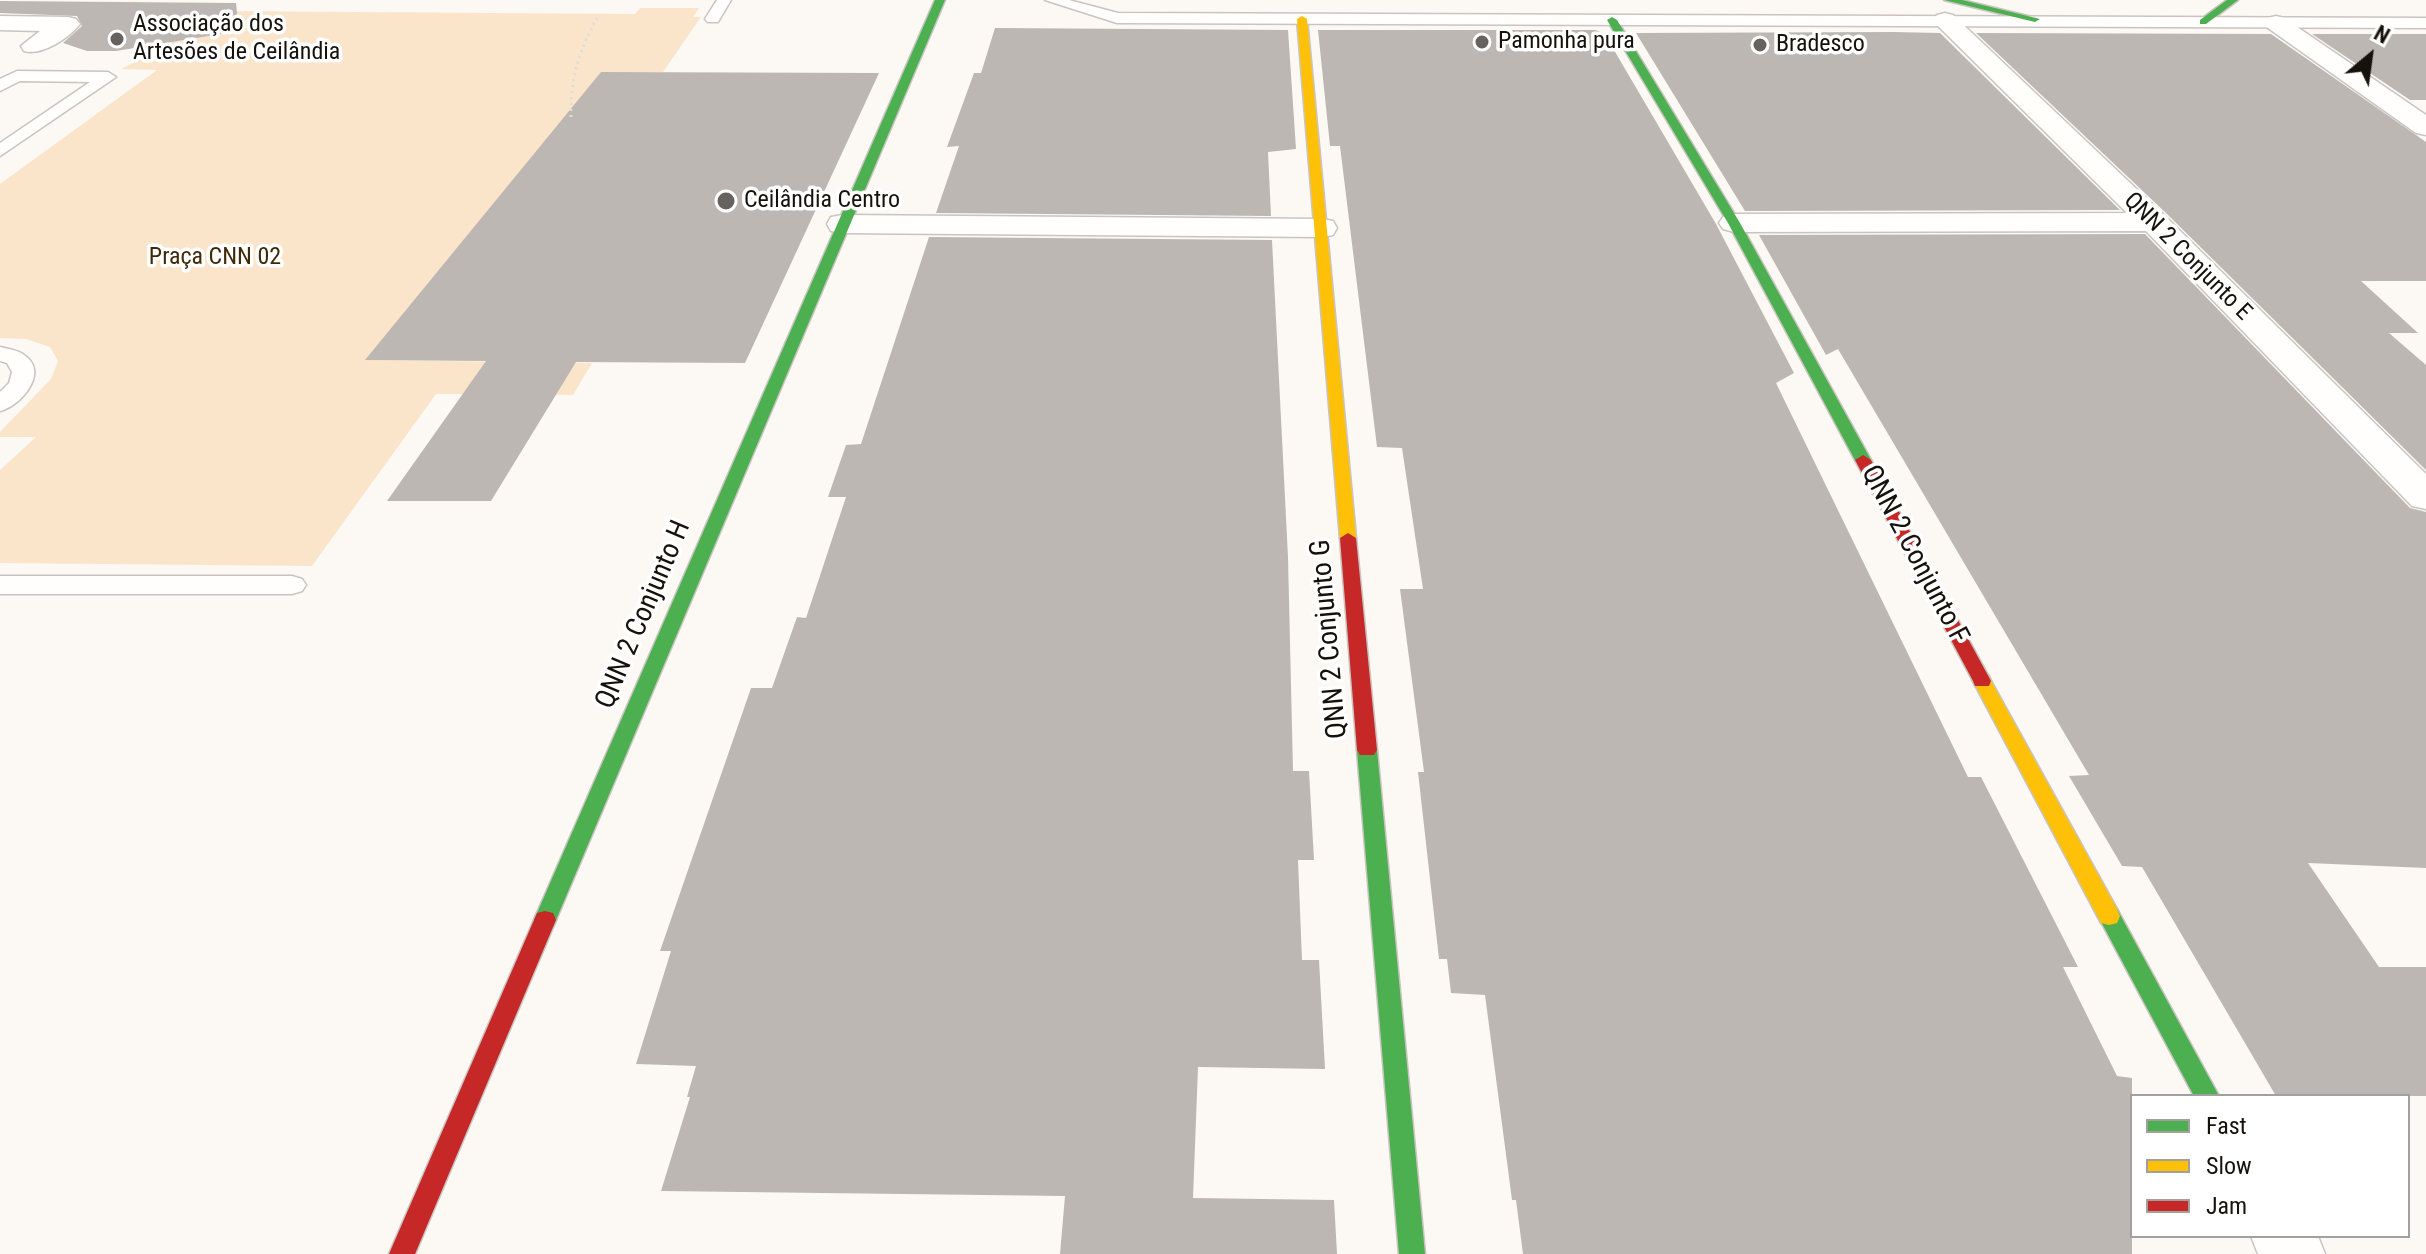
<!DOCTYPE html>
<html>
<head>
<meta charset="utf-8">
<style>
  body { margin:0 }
  #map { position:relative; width:2426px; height:1254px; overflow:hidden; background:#fcf8f4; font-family:"Roboto Condensed",sans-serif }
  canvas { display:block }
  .legend { position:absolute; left:2130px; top:1094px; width:280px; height:144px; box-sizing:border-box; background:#fff; border:2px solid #a2a09d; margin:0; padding:10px 14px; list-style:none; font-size:24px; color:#16110b }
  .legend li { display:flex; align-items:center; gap:16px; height:40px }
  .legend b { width:40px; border:2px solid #a2a09d }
  .north { position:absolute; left:2330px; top:16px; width:80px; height:80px; -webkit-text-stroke:6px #fff; paint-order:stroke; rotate:29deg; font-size:22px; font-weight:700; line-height:32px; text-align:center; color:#16110b }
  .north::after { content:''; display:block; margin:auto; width:28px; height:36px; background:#16110b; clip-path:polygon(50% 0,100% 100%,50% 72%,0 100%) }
</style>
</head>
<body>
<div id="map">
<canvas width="2426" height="1254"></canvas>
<ul class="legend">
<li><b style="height:10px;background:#4caf50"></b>Fast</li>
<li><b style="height:10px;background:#ffc107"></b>Slow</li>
<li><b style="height:10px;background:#c62828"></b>Jam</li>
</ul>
<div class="north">N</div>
</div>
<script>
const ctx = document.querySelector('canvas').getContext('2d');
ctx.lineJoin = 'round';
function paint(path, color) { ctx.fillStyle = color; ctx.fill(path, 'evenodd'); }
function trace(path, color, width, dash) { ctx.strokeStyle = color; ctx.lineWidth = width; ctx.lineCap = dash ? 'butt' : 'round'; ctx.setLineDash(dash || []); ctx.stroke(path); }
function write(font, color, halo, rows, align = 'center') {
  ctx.font = font + ' "Roboto Condensed",sans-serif'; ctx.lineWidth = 7; ctx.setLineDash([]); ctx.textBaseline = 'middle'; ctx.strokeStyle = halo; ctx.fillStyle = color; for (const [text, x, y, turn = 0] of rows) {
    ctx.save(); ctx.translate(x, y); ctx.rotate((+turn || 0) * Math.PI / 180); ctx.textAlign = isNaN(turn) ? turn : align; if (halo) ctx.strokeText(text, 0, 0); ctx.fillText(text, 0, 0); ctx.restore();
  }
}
const green = new Path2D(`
  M640,8H699L693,17H701L663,72H606L373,360L592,363L573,395L436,394L312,566L0,563V470L36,437H0V432L51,379L58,361L50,347L26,339L0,338V184L157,70L121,69L161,49L216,11L635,14Z`);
const building = new Path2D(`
  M0,1L236,3L239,31L116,51H87L63,43L82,26L77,16L0,13Z
  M995,28L1288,30L1296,149L1268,152L1271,216L936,213L959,146L947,147L974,73H981Z
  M1318,30H1595L1604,33L1716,224L1794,373L1776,383L1968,777H1981L2078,967H2063L2117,1076L2132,1078V1254H1523L1516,1200H1512L1485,995L1451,993L1447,959H1439L1418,772H1424L1400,589H1423L1402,448L1377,447L1340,146H1330Z
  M1893,32L1940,33L2120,210L1745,211L1636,33Z
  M1976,33L2271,34L2426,142V281H2361L2418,333H2389L2426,365V470L2167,214Z
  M2312,34H2426V100H2410Z
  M601,72L879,73L745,363L576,362L491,501H387L486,361L365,360Z
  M2145,234L2410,508L2426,512V868L2308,863L2379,967H2426V1096H2276L2142,867L2122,866L2069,776L2089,775L1838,349L1826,355L1759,235Z
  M929,237L1272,240L1288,557L1293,771H1309L1314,860H1298L1302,960H1319L1325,1069L1198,1067L1193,1198L1334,1200L1337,1254H1060L1065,1196L661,1191L690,1097H687L696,1066L636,1064L671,951H660L751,688H772L797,617L806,618L846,497H828L846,445L861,444Z`);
const path = new Path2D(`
  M571,117C570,78 580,48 599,14`);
const lane = new Path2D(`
  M717,0H731L718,22H708L705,19Z
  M1045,0H1069L1118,13L2426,18V28L1117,23Z
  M17,71L108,72L116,77L0,156V143L90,82L20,81L0,91V79Z
  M0,347C8,349 18,350 24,355C50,372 21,406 0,411V392L9,383L12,372L7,363L0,361Z
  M0,576H292L302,579L306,585L302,591L292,594H0Z`);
const street = new Path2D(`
  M1945,13L1953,15L2165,216L2426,474V509L2412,506L2146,231L1734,232L1723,229L1719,223L1723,217L1734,214L2127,213L1937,25L1933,20L1937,15Z
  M0,16L68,17L76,19L80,24C69,38 42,56 24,51L21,46L40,31L0,30Z
  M2276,16L2284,18L2426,115V135L2416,133L2268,28L2264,23L2268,18Z
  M842,215L1322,219L1333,221L1337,228L1333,235L1322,237L842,233L831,231L827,224L831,217Z
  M2251,1236H2318L2325,1254H2258Z`);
const fast = new Path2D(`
  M935,0H945L556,920L553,927L545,929L537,927L534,920Z
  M1944,0H1962L2040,19L2035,22Z
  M2227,0H2238L2206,24H2200V20Z
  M1612,17L1617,20L1740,223L1871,460L1869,463L1863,465L1855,460L1728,223L1607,20Z
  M1367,743L1374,745L1377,750L1425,1254H1399L1357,750L1360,745Z
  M2109,907L2117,909L2219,1096H2194L2098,916L2101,909Z`);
const slow = new Path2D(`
  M1302,16L1307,19L1356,538L1348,543L1340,538L1297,19Z
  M1982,674L1989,676L1991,681L2117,909L2120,916L2117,923L2109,925L2101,923L1973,681L1975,676Z`);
const jam = new Path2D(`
  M1863,455L1871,460L1991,681L1989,686H1975L1973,681L1855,460Z
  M1348,533L1356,538L1377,750L1374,755H1360L1357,750L1340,538Z
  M545,911L553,913L556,920L415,1254H389L534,920L537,913Z`);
const markers = [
  [117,39,8,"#66625d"],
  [1482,42,8,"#66625d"],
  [1760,45,8,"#66625d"],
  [726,201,10,"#66625d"]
];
const farPoinames = [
  ["Associação dos",133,25],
  ["Artesões de Ceilândia",133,53],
  ["Pamonha pura",1498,42],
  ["Bradesco",1776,45],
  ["Ceilândia Centro",744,201]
];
const farStreetnames = [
  ["QNN 2 Conjunto E",2187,257,45]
];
const farParknames = [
  ["Praça CNN 02",215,258]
];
const streetNames = [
  ["QNN 2 Conjunto F",1914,555,62],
  ["QNN 2 Conjunto H",644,615,-67],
  ["QNN 2 Conjunto G",1330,639,-95]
];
paint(green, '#fae5cb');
paint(building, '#bcb7b3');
trace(lane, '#c9c4bf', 3);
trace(street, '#c9c4bf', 3);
trace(fast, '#c9c4bf', 3);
trace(slow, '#c9c4bf', 3);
trace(jam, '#c9c4bf', 3);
trace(path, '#dddddb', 3, [2, 4]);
paint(lane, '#fffefd');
paint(street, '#fffefd');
paint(fast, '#4caf50');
paint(slow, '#ffc107');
paint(jam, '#c62828');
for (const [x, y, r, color] of markers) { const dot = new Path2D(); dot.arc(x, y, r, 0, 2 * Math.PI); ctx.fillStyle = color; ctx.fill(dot); trace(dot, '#fff', 3); }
write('24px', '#16110b', '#fff', farPoinames, 'left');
write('24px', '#16110b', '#fff', farStreetnames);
write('24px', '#402907', '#fff', farParknames);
write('28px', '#16110b', '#fff', streetNames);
</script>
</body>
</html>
